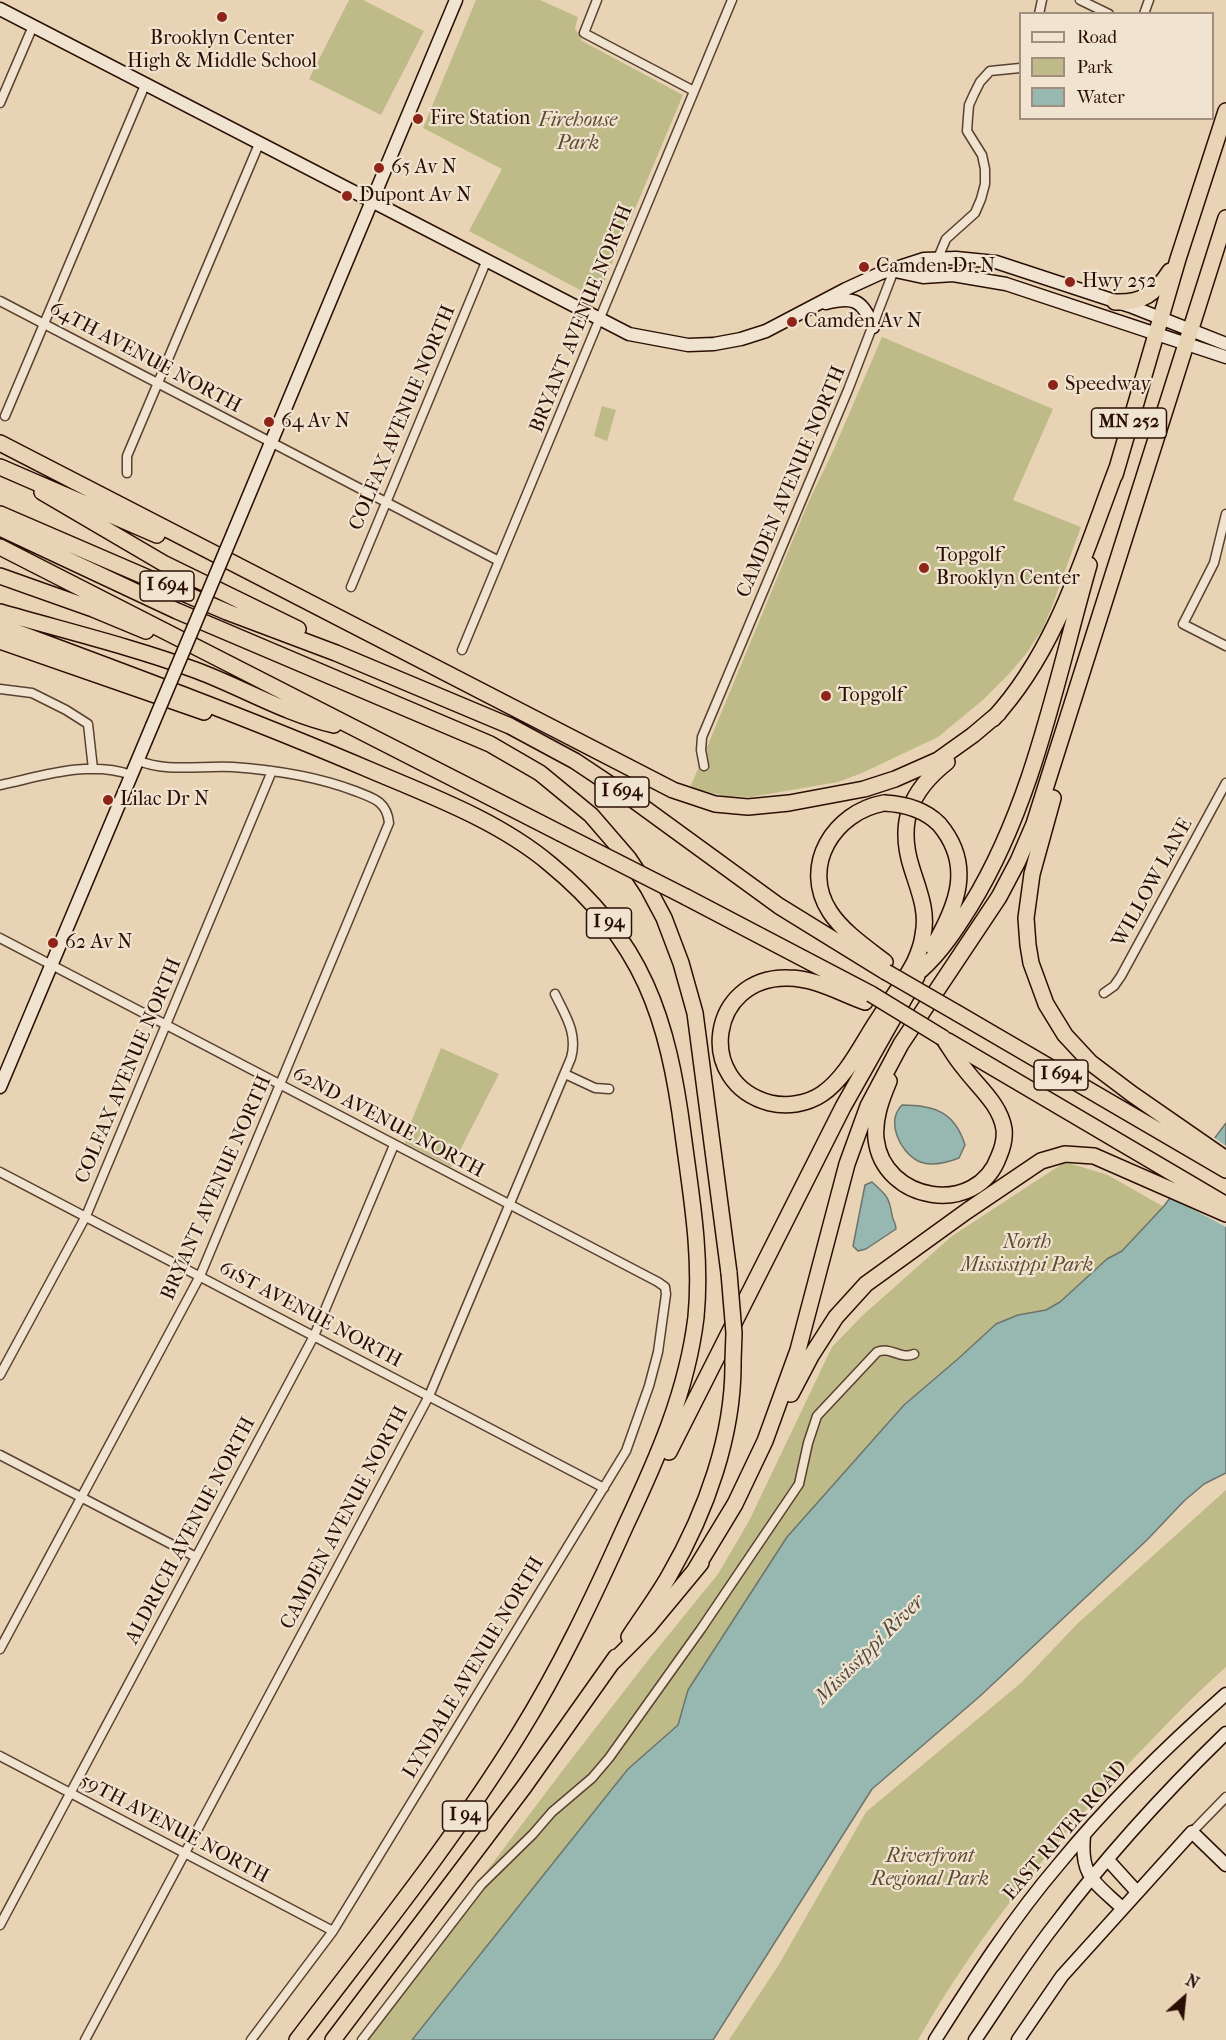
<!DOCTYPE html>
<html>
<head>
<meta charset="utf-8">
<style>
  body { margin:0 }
  #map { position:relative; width:1226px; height:2040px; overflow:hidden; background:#e8d4b5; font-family:"IM FELL French Canon",serif }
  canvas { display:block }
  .legend { position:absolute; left:1019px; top:12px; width:195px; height:108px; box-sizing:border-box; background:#f0e3cf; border:2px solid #a18e7e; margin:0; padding:8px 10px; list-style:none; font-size:18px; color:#2b0f04 }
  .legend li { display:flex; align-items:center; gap:12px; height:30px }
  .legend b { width:30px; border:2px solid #a18e7e }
  .north { position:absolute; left:1154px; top:1968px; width:60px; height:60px; -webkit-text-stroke:4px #f0e3cf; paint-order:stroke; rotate:27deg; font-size:16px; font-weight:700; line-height:24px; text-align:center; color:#2b0f04 }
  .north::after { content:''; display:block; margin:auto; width:21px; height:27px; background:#2b0f04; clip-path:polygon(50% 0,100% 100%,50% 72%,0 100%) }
</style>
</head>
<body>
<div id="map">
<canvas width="1226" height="2040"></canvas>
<ul class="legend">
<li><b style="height:8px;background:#f0e3cf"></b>Road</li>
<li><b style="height:16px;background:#bebb88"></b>Park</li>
<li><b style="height:16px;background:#97b8b1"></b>Water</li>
</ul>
<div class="north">N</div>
</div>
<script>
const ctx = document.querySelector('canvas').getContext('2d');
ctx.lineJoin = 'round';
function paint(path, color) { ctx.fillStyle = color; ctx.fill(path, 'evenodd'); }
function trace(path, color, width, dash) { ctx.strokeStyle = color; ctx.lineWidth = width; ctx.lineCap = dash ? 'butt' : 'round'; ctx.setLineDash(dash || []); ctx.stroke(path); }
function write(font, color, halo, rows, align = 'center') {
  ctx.font = font + ' "IM FELL French Canon",serif'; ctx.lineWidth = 4.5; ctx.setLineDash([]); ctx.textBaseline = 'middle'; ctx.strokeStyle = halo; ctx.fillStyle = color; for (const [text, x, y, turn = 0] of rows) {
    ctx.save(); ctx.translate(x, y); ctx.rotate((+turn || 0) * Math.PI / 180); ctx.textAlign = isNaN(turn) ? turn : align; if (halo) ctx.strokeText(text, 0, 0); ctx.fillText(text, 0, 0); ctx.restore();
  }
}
const green = new Path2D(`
  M349,0H363L424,31L381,115L309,79Z
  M476,0H540L578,17L575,28L582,41L683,95L597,299L469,231L502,169L423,128Z
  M882,337L1053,409L1013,500L1081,527L1051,609L1042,630L1026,654L1009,674L984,699L938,737L862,773L838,782L751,797L725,796L690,788L809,501L834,449Z
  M602,406L616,410L607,441L594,436Z
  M441,1048L499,1074L454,1162L405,1137Z
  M405,1140L453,1165L451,1167L405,1143Z
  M1065,1162L1108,1175L1164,1207L1122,1251L1107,1259L1060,1302L1046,1310L1018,1316L996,1324L959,1358L904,1405L787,1538L688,1690L678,1725L628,1769L412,2040H359L566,1766L649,1659L718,1574L749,1521L832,1347L862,1316L952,1236Z
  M1226,1490V1667C1194,1695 1164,1727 1135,1757C1052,1844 978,1935 918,2040H729L778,1966L866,1812L1022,1682L1077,1624Z`);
const water = new Path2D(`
  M902,1105C934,1105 955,1112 965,1145L959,1158C946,1163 930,1167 918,1161C899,1151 886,1121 902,1105Z
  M1226,1123V1473L1204,1484L1184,1501L1147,1540L979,1697L872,1789L713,2040H412L628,1769L678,1725L688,1690L787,1537L904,1405L959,1358L996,1324L1018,1315L1046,1310L1060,1302L1107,1259L1122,1251L1164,1206Z
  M872,1182C886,1195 889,1196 892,1215C893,1221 896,1223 896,1229L866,1249L858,1251L853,1246L865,1185Z`);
const pier = new Path2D(`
  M1212,1136L1226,1146V1227L1168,1196Z`);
const street = new Path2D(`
  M597,0L584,33L694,91
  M1080,0L1109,14
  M1039,14L1042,0
  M1144,14L1149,0
  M0,103L33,26
  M938,258L946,239L975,213L981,199L985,184V169L982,155L967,131L968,117L969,105L974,94L980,82L990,71L1020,68
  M0,301L499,561
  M5,416L145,85
  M127,473V456L259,144
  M1226,514L1214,563L1183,624L1226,646
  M351,587L486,262
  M462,650L732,0
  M0,689L32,693L66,710L88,724L93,769
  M704,766L701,750L702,737L848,390L894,270
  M0,785C43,776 88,760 131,775
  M0,938L658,1282L665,1287L666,1294L658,1352L649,1386L626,1451L333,1931L251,2040
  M1104,993L1114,986L1121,976L1226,783
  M565,1074L595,1088L609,1089
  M0,1172L604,1488
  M0,1375L86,1216L272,771
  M0,1455L196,1557
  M0,1649L200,1276L389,823C387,801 373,798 355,791C316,776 275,770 233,767C202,765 166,773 137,760
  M0,1756L333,1931
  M1192,1832L1226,1797
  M0,1925L314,1336L394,1145
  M85,2040L429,1396L571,1058C578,1033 565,1015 555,994
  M362,2040L481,1885L533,1834L552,1812L592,1778L609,1758L701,1629L799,1484L808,1443L817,1416L877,1352C891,1346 900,1360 914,1354`);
const secondary = new Path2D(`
  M0,9L629,334L688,345L714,344L741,339L766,331L846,289L881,273L924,259L956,258L996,262L1130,306L1226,344
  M895,271L923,277L953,275L1006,284L1226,357
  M826,303C854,296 863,300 873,327
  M234,531L456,0
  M0,1087L152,726
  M1084,1836C1080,1877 1095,1882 1122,1908
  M1108,1860L1137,1892
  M935,2040C973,1980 1012,1919 1059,1864C1109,1803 1167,1746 1226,1694
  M975,2040C1001,2002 1025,1963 1053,1927C1105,1858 1163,1794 1226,1733
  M1018,2040L1062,1976L1192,1832L1226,1865`);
const highway = new Path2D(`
  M1115,302C1143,303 1155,294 1170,271
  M0,443L673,790L715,804L748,807L789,803L864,789L895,779L938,760L973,735L999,713
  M0,467L157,535
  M1115,475L1178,259L1226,111
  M42,492L163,563L298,629
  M0,514L227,612L336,653L510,726L575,761L632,799L779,906L886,972
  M0,528L177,611L490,744L540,773L591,815L629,859L648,888L664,918L681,963L695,1013L729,1273
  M0,547L560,833
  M0,576L93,609L146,631
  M0,612C66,631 133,647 198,671C243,688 286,714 334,725
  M0,626C124,672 248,718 370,770C431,796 499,821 550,864C643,940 668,1018 683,1134C691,1195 702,1255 696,1317C687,1392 657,1459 625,1527C593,1598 560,1668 519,1734C453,1841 373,1940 297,2040
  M0,641L204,712
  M993,719C1057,650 1084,554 1117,468
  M1053,798L1032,874L1026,918L1028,945L1031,963L1046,1004L1065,1035L1091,1063L1132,1094L1226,1159
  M884,803C834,812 800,866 830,912C843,932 867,948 885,962
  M686,897L871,994
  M933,947C957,906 974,865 939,824
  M921,970C942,951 956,929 971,905C1034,802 1056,680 1089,565
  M865,1002C840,993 815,978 788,978C709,976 694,1083 770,1103C787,1107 807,1104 822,1094C847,1077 862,1043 879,1018C891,999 905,981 915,961C919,952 922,944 923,935C928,912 919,891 912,869C897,823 910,791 947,762
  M957,1013L1226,1170
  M948,1041L1225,1204
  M889,1081C881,1100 874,1119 876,1139C883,1202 977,1218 999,1156C1003,1147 1005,1138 1004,1129C1000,1104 978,1087 964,1068C956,1059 950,1048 943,1038
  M791,1394L811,1356L836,1317L866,1284L967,1211L1041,1161L1065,1154L1094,1156L1226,1214
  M669,1452L843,1107L917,976
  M695,1570L735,1504L765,1441L798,1350L847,1164L868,1106L901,1044L999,897L1018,861L1034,824L1226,218
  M629,1637C642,1617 657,1597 669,1576C706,1512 734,1435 733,1361
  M611,1664L648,1627L701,1563
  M333,2040L524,1787L616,1657`);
const secondaryBridge = new Path2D(`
  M152,726L234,531`);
const highwayBridge = new Path2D(`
  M884,803C905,804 924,809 939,824
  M560,833L686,897
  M886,972L957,1013
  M871,994L943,1038
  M729,1273L734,1333L733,1361`);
const markers = [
  [222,17,6,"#8f2418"],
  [418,119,6,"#8f2418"],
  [379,168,6,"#8f2418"],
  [347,196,6,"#8f2418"],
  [864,267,6,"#8f2418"],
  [1070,282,6,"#8f2418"],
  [792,322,6,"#8f2418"],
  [1053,385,6,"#8f2418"],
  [269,422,6,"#8f2418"],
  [924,568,6,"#8f2418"],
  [826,696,6,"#8f2418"],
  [108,800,6,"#8f2418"],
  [53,943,6,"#8f2418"]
];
const shields = [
  [1129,423,75],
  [167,586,54],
  [622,792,54],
  [609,923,45],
  [1061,1075,54],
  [465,1816,45]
];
const shieldNames = [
  ["MN 252",1129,423],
  ["I 694",167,586],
  ["I 694",622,792],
  ["I 94",609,923],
  ["I 694",1061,1075],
  ["I 94",465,1816]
];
const poiNames = [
  ["Brooklyn Center",222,39,"center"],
  ["High & Middle School",222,62,"center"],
  ["Fire Station",430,119],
  ["65 Av N",391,168],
  ["Dupont Av N",359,196],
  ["Camden Dr N",876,267],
  ["Hwy 252",1082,282],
  ["Camden Av N",804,322],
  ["Speedway",1065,385],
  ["64 Av N",281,422],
  ["Topgolf",936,556],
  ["Brooklyn Center",936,579],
  ["Topgolf",838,696],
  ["Lilac Dr N",120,800],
  ["62 Av N",65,943]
];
const parkNames = [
  ["Firehouse",578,121],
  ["Park",578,144],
  ["North",1027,1243],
  ["Mississippi Park",1027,1266],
  ["Riverfront",930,1857],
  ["Regional Park",930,1880]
];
const streetNames = [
  ["BRYANT AVENUE NORTH",582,319,-68],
  ["64TH AVENUE NORTH",145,358,28],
  ["COLFAX AVENUE NORTH",403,418,-67],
  ["CAMDEN AVENUE NORTH",792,482,-67],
  ["WILLOW LANE",1153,883,-61],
  ["COLFAX AVENUE NORTH",129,1071,-67],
  ["62ND AVENUE NORTH",388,1123,28],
  ["BRYANT AVENUE NORTH",217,1188,-66],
  ["61ST AVENUE NORTH",310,1315,28],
  ["CAMDEN AVENUE NORTH",345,1518,-62],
  ["ALDRICH AVENUE NORTH",191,1531,-62],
  ["LYNDALE AVENUE NORTH",474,1668,-59],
  ["59TH AVENUE NORTH",174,1829,28],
  ["EAST RIVER ROAD",1066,1831,-49]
];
const waterNames = [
  ["Mississippi River",870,1650,-45]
];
paint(green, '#bebb88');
paint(water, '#97b8b1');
trace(water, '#6c746c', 1.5);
paint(pier, '#e8d4b5');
trace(street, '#5a4030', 11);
trace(secondary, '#2b0f04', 15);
trace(highway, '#2b0f04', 18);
trace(street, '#f0e3cf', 8);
trace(secondary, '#f0e3cf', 12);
trace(highway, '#e8d4b5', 15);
trace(secondaryBridge, '#2b0f04', 15, []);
trace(highwayBridge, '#2b0f04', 18, []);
trace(secondaryBridge, '#f0e3cf', 12);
trace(highwayBridge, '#e8d4b5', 15);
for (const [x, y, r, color] of markers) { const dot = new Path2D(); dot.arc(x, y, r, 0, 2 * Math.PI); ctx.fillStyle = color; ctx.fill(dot); trace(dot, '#f0e3cf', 2); }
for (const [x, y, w] of shields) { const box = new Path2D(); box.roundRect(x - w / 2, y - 15, w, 30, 4.5); ctx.fillStyle = '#f0e3cf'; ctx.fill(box); trace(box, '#2b0f04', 1.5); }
write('bold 18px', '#2b0f04', null, shieldNames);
write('20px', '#2b0f04', '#f0e3cf', poiNames, 'left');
write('italic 20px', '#5e4b32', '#f0e3cf', parkNames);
write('20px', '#2b0f04', '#f0e3cf', streetNames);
write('italic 21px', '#514a41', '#f0e3cf', waterNames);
</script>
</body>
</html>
